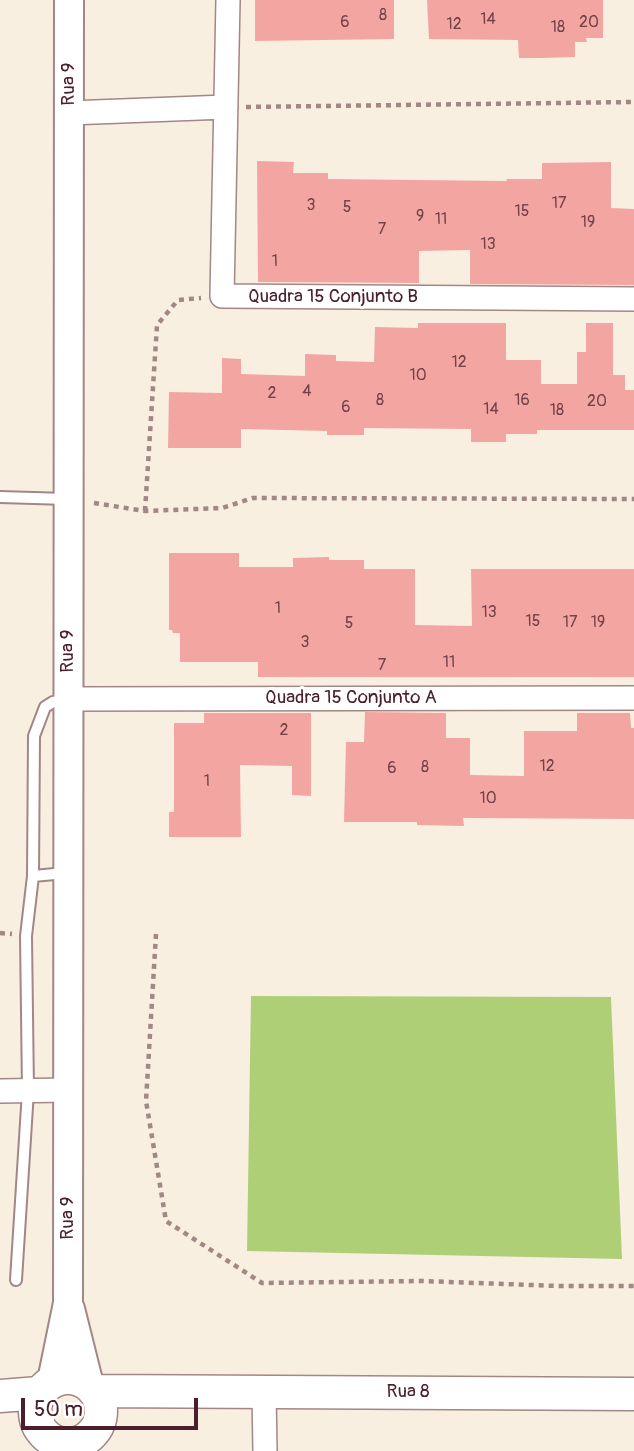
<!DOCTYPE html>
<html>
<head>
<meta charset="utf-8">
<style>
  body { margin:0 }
  #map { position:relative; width:634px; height:1451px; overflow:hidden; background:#f8efe0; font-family:Pangolin,sans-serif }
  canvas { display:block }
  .scale { position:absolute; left:21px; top:1398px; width:177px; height:32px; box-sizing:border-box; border:4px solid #4a1f2b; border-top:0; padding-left:9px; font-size:21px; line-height:24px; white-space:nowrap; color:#4a1f2b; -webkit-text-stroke:5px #fff; paint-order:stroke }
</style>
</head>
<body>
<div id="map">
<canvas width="634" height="1451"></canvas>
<div class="scale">50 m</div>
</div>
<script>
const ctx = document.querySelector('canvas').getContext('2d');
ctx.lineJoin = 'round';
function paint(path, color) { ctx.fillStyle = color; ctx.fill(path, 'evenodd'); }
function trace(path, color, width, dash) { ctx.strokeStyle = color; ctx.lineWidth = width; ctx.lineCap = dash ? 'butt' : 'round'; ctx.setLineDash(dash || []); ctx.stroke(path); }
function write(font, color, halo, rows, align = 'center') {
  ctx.font = font + ' Pangolin,sans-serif'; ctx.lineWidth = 6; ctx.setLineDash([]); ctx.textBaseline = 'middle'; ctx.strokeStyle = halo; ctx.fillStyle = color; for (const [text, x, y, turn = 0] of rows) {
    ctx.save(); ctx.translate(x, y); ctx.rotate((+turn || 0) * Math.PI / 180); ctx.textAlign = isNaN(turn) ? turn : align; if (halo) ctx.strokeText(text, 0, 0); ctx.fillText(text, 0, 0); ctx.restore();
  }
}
const green = new Path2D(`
  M251,996L611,997L622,1259L247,1251Z`);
const building = new Path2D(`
  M255,0H394V39L255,41Z
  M427,0H603V38H586L587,42H575V57L540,58H519L518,40L429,39Z
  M257,161L294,162L293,173H328V179L507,181L506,179H542V163L611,162V208L634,209V285L470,284V250L419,251V283L258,282Z
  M418,323H506V360H541V384H577V352H586V323H613V375H625V390H634V430H537V434H506V442H471V429L364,428V435H327V431L241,429V448H168L169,392L222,393V358L241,359V374L305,376V354L336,355V361L374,362L375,327L418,328Z
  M169,553H239V567H293V558L329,557V560H364V569H415V625L472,626L471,569H634V677H258V662H180V633H173L172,630H169Z
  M365,712L446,713V738H470V775L524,776V731H577V713H630L631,728H634V819L463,818L464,826L417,825V822H344L346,742H364Z
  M204,713H311V796L292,795V766L240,765L241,837H169V812H174V723H204Z`);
const path = new Path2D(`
  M246,107L634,102
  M94,503L145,511L222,508L253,498L634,499
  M145,511L157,325L178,300L201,298
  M0,933L12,934
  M156,934L146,1101L166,1221L262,1283L423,1281L558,1286H634`);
const service = new Path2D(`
  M0,497L67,499
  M33,876L66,873
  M16,1280L28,1091L26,936L33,876L34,736L45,707L53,702L68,699`);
const minor = new Path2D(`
  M228,0L222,296L634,299
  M69,113L226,107
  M68,699L634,698
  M0,1091L68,1090
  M264,1391L265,1451`);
const tertiary = new Path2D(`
  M70,1309L89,1385
  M52,1381L68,1303L69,0`);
const secondary = new Path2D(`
  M35 1411a33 33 0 1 1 66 0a33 33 0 1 1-66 0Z
  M95,1391L634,1394
  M0,1396L39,1393`);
const numberNames = [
  ["8",383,16],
  ["14",488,20],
  ["6",345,23],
  ["20",589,23],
  ["12",454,25],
  ["18",558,28],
  ["17",559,204],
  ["3",311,206],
  ["5",347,208],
  ["15",522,212],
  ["9",420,217],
  ["11",441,220],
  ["19",588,223],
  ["7",382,230],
  ["13",488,245],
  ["1",275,262],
  ["12",459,363],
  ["10",418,376],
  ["4",307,392],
  ["2",272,394],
  ["8",380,401],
  ["16",522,401],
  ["20",597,402],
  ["6",346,408],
  ["14",491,410],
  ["18",557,411],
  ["1",278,609],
  ["13",489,613],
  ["15",533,622],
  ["17",570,623],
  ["19",598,623],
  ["5",349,624],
  ["3",305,643],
  ["11",449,663],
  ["7",382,666],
  ["2",284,731],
  ["12",547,767],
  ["8",425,768],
  ["6",392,769],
  ["1",207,782],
  ["10",488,799]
];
const streetNames = [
  ["Rua 9",69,84,-90],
  ["Quadra 15 Conjunto B",333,297],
  ["Rua 9",68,651,-90],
  ["Quadra 15 Conjunto A",351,698],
  ["Rua 9",68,1218,-90],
  ["Rua 8",408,1392]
];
paint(green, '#afcf77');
paint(building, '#f3a6a1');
trace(service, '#a18786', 14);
trace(minor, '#a18786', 26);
trace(tertiary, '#a18786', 32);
trace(secondary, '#a18786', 35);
trace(path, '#a18786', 4.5, [5, 5]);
trace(service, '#fff', 10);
trace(minor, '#fff', 23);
trace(tertiary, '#fff', 28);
trace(secondary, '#fff', 32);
write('16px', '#744148', null, numberNames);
write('19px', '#4a1f2b', '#fff', streetNames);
</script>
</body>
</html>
